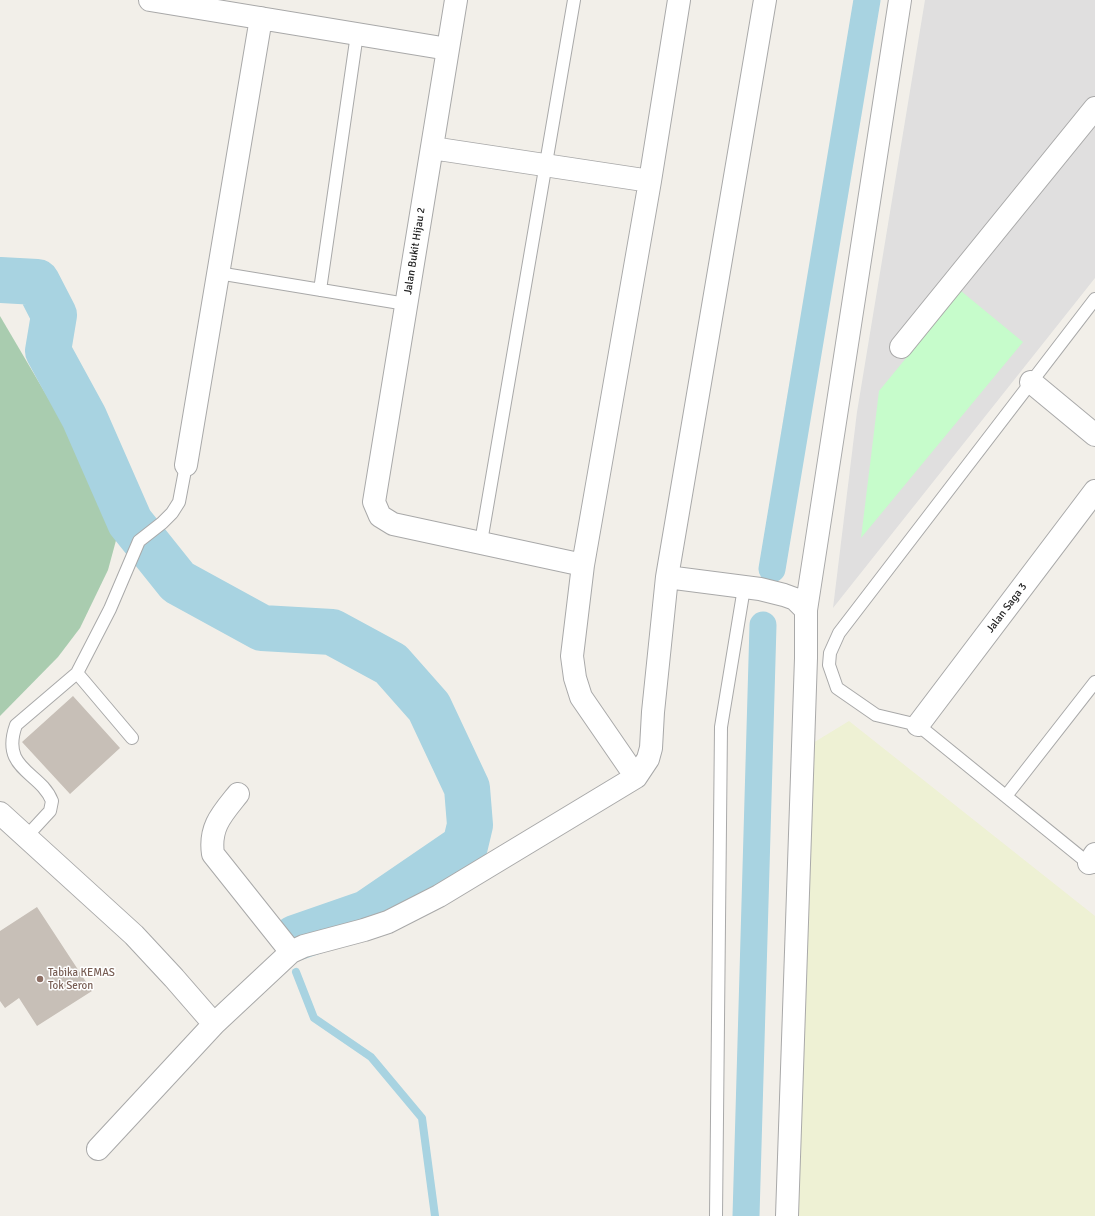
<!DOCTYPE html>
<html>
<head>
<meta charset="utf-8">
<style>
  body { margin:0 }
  canvas { display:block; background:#f2efe9 }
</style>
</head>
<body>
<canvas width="1095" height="1216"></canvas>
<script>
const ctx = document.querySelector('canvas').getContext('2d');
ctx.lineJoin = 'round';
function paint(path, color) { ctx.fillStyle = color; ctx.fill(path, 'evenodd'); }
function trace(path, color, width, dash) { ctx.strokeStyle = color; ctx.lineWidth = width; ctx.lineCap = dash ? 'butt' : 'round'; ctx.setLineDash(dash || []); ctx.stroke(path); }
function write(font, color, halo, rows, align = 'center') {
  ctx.font = font + ' Signika,sans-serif'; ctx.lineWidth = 3; ctx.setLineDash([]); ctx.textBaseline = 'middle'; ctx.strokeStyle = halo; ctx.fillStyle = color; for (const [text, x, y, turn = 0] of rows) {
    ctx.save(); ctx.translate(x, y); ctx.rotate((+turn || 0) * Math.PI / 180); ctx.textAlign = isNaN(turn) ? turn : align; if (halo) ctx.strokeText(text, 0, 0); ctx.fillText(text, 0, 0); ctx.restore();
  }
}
const residential = new Path2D(`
  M925,0H1095V278L833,608L857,412Z`);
const farmland = new Path2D(`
  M849,721L1095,916V1216H793L808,746Z`);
const cemetery = new Path2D(`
  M0,316L121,522L108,570L80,628L58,657L0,716Z`);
const park = new Path2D(`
  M961,291L1023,342L861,538L879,391Z`);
const stream = new Path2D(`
  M296,972L314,1018L371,1057L422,1118L435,1216`);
const canal = new Path2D(`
  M772,569L867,0
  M746,1216L763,625`);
const river = new Path2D(`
  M0,280L37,282L54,315L48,351L84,417L130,522L178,582L262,628L332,632L391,664L429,707L467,788L470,825L465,846L367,913L295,938`);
const building = new Path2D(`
  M73,696L120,748L70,794L22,742Z
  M37,907L92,991L37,1026L19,998L5,1008L0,1001V931Z`);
const service = new Path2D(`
  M218,273L406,304
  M320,290L357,34
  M481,542L574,0
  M77,673L132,738
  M1006,796L1095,682
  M26,837L50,811L52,801C40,771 0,770 16,725L77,673L110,609L139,541L162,523L172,513L179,502L186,465
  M1093,867L918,725L876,715L837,688L829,665L830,653L839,633L1095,299
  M716,1216L721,727L744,588`);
const minor = new Path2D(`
  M150,0L448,49
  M456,0L374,502L380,516L393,524L583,565
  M432,148L650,181
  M901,347L1095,108
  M1031,382L1095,435
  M186,465L261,18
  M667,577L760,589L784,595L795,599L806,610
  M918,725L1095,491
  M636,777L581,697L575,678L572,656L583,565L650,181L679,0
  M238,794C222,814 209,827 213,854L291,952
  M0,813L134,935L174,978L214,1024L291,952L304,946L364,930L388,922L439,896L636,777L648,759L651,748L653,712L667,577L765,0
  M1089,863L1095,854
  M98,1149L214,1024
  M787,1216L806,658V610L900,0`);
const markers = [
  [40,979,4,"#8d6e63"]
];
const streetNames = [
  ["Jalan Bukit Hijau 2",415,251,-81],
  ["Jalan Saga 3",1007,608,-53]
];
const educationNames = [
  ["Tabika KEMAS",48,973],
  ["Tok Seron",48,986]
];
paint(residential, '#e0dfdf');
paint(farmland, '#eef1d4');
paint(cemetery, '#a9ccaf');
paint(park, '#c6fccb');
trace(stream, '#a8d3e1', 8);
trace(canal, '#a8d3e1', 27);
trace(river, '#a8d3e1', 46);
paint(building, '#c7bfb7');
trace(service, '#a9a9a9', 14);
trace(minor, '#a9a9a9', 24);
trace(service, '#fff', 12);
trace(minor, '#fff', 22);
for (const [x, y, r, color] of markers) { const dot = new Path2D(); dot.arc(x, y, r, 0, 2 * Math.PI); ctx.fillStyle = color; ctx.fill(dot); trace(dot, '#fff', 1.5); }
write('11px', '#222', '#fff', streetNames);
write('11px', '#785e54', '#fff', educationNames, 'left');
</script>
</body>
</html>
